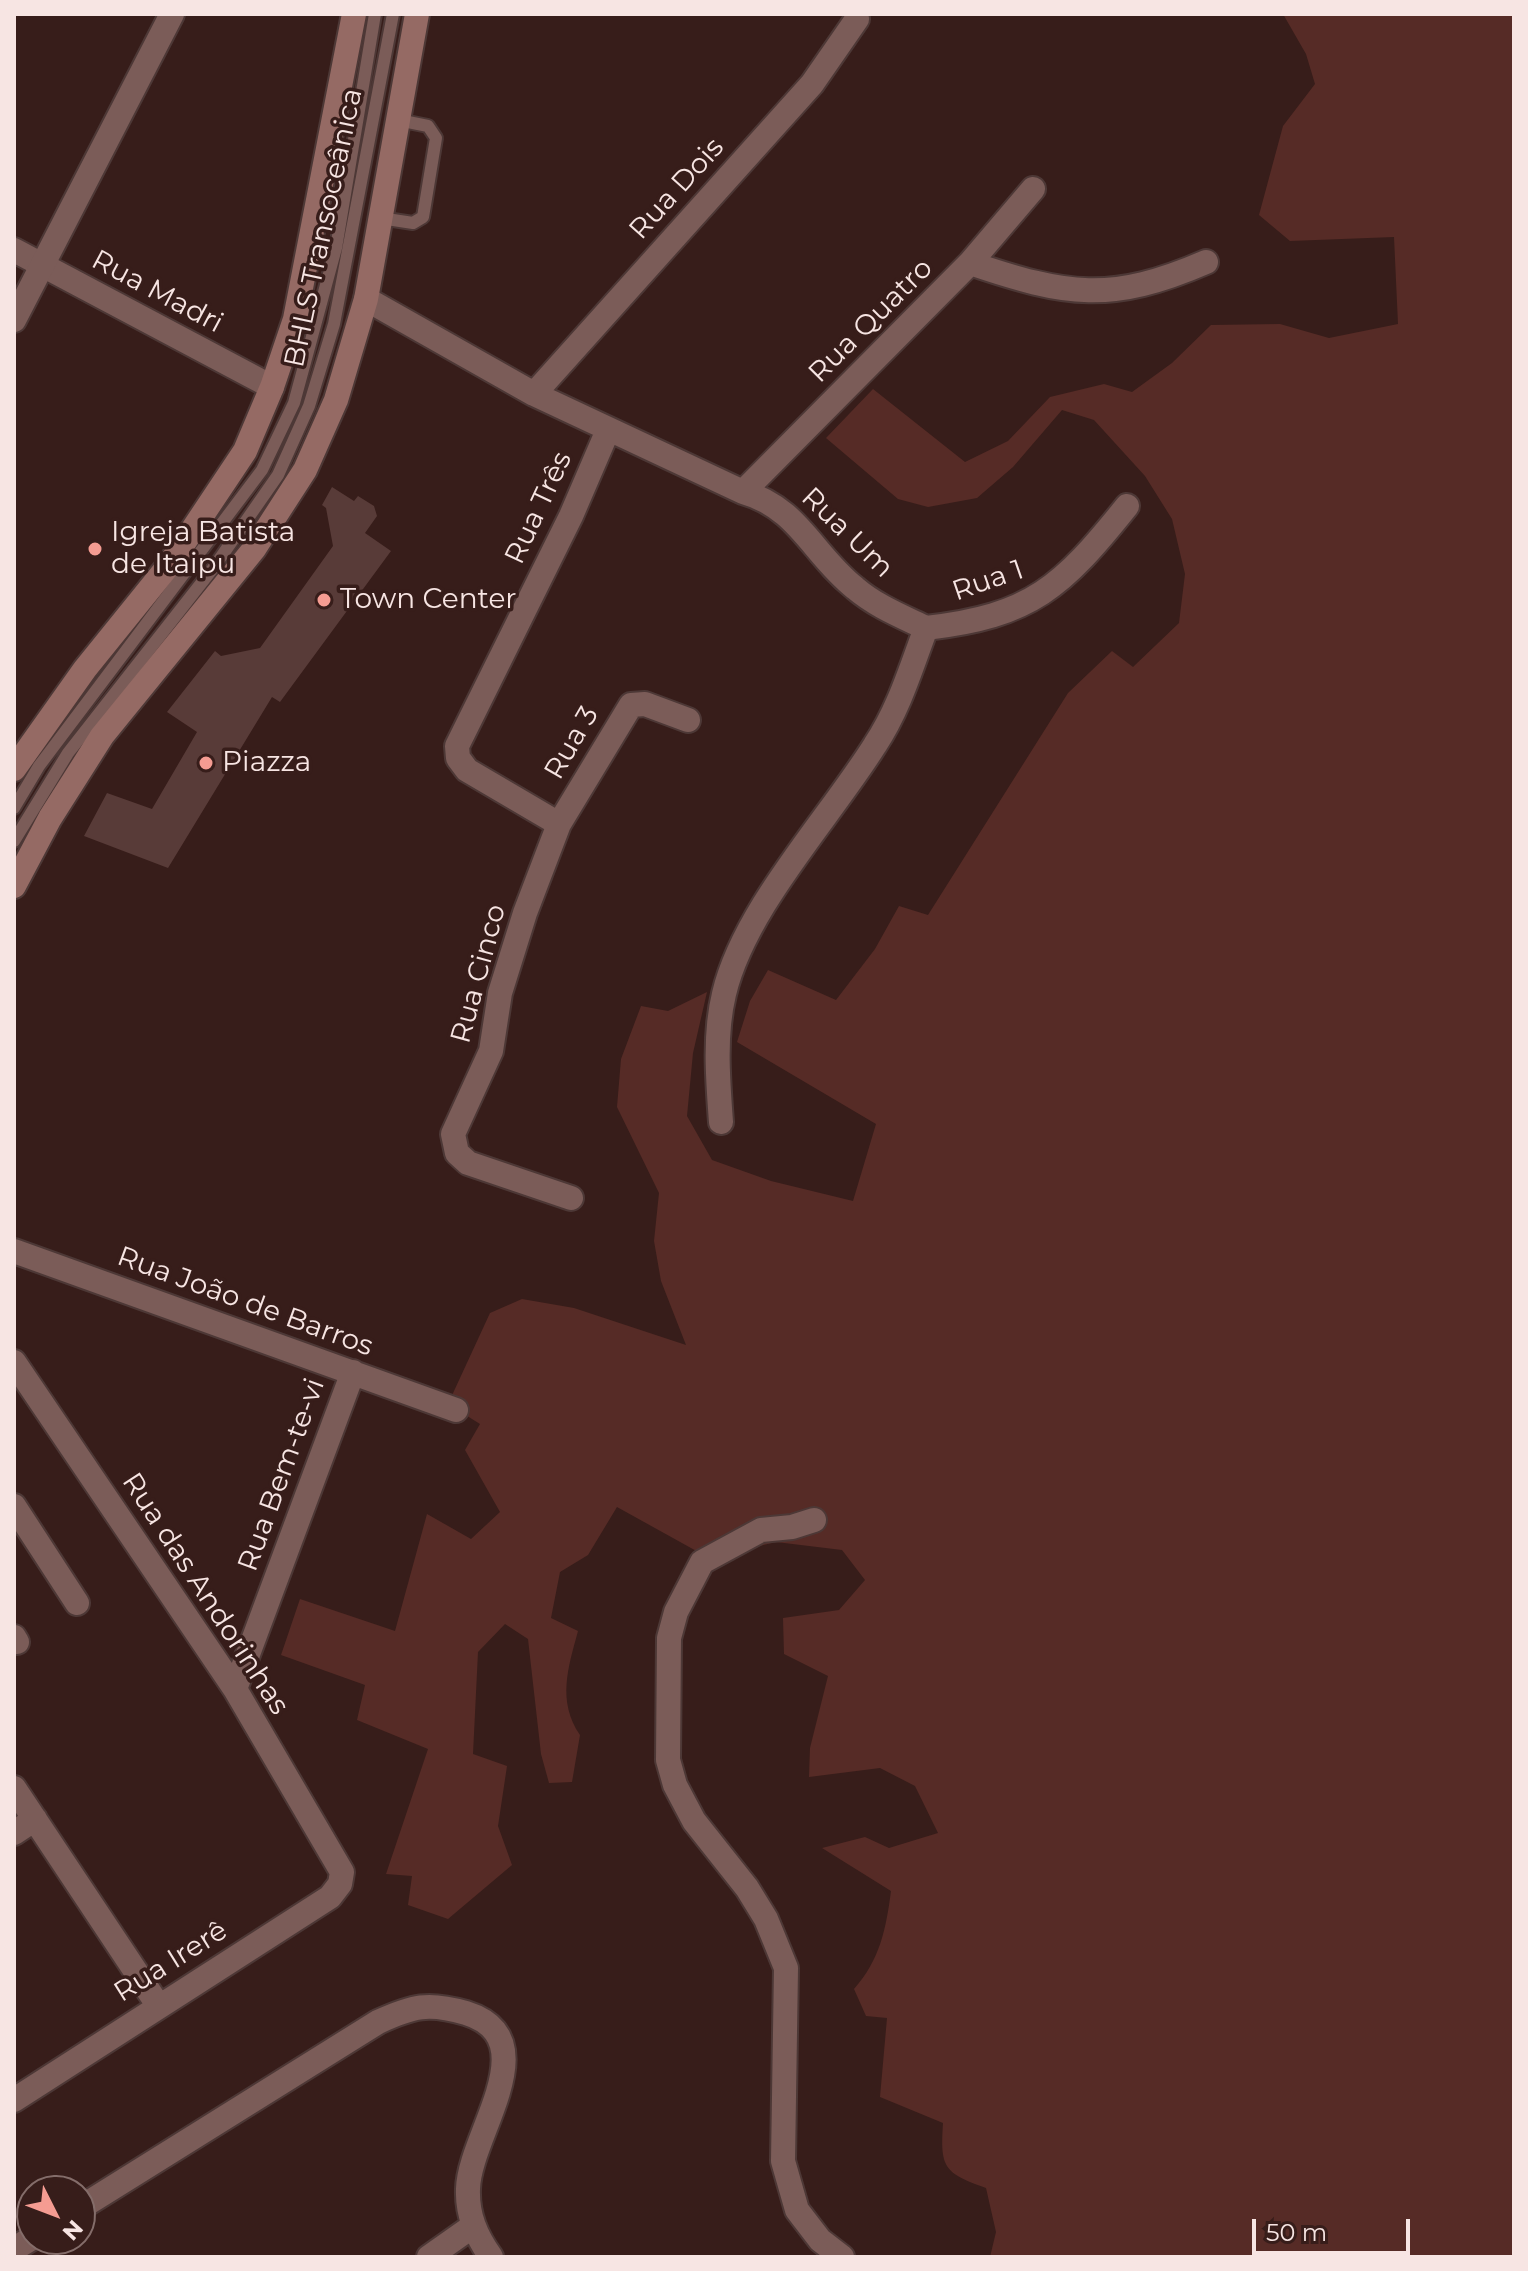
<!DOCTYPE html>
<html>
<head>
<meta charset="utf-8">
<style>
  body { margin:0 }
  #map { position:relative; width:1528px; height:2271px; overflow:hidden; background:#371d1a; font-family:Montserrat,sans-serif }
  canvas { display:block }
  .frame { position:absolute; inset:0; border:16px solid #f7e5e3; pointer-events:none }
  .north { position:absolute; left:16px; top:2175px; width:80px; height:80px; box-sizing:border-box; background:#371d1a; border:2px solid #846d6a; border-radius:50%; rotate:132deg; font-size:22px; font-weight:700; line-height:32px; text-align:center; color:#f7e5e3 }
  .north::after { content:''; display:block; margin:auto; width:28px; height:36px; background:#f59c92; clip-path:polygon(50% 0,100% 100%,50% 72%,0 100%) }
  .scale { position:absolute; left:1252px; top:2219px; width:158px; height:36px; box-sizing:border-box; border:4px solid #f7e5e3; border-top:0; padding-left:10px; font-size:24px; line-height:28px; white-space:nowrap; color:#f7e5e3; -webkit-text-stroke:6px #371d1a; paint-order:stroke }
</style>
</head>
<body>
<div id="map">
<canvas width="1528" height="2271"></canvas>
<div class="frame"></div>
<div class="north">N</div>
<div class="scale">50 m</div>
</div>
<script>
const ctx = document.querySelector('canvas').getContext('2d');
ctx.lineJoin = 'round';
function paint(path, color) { ctx.fillStyle = color; ctx.fill(path, 'evenodd'); }
function trace(path, color, width, dash) { ctx.strokeStyle = color; ctx.lineWidth = width; ctx.lineCap = dash ? 'butt' : 'round'; ctx.setLineDash(dash || []); ctx.stroke(path); }
function write(font, color, halo, rows, align = 'center') {
  ctx.font = font + ' Montserrat,sans-serif'; ctx.lineWidth = 7; ctx.setLineDash([]); ctx.textBaseline = 'middle'; ctx.strokeStyle = halo; ctx.fillStyle = color; for (const [text, x, y, turn = 0] of rows) {
    ctx.save(); ctx.translate(x, y); ctx.rotate((+turn || 0) * Math.PI / 180); ctx.textAlign = isNaN(turn) ? turn : align; if (halo) ctx.strokeText(text, 0, 0); ctx.fillText(text, 0, 0); ctx.restore();
  }
}
const green = new Path2D(`
  M1283,14H1514V2257H990L996,2232L986,2188C944,2173 940,2168 943,2123L880,2097L887,2018L866,2016L854,1989C880,1960 886,1929 891,1891L822,1848L865,1837L889,1848L938,1833L915,1786L880,1768L809,1777L810,1748L828,1676L784,1654L783,1618L839,1610L865,1580L842,1550L776,1542L709,1558L617,1507L588,1555L560,1572L551,1618L578,1631C568,1668 557,1701 580,1735L572,1782L549,1783L541,1754L528,1639L505,1624L478,1652L473,1754L507,1766L498,1826L512,1865L448,1919L408,1905L412,1876L386,1874L428,1749L357,1720L365,1685L281,1655L300,1599L395,1631L427,1514L471,1539L500,1512L465,1450L480,1424L448,1404L490,1313L522,1299L574,1308L686,1345L661,1281L654,1241L659,1193L617,1107L621,1059L641,1006L668,1011L707,992L693,1053L687,1116L712,1160L771,1181L853,1201L876,1124L737,1042L750,1001L768,970L836,1000L875,949L899,906L928,915L1068,693L1112,651L1133,667L1179,623L1185,574L1172,519L1145,476L1094,420L1062,410L1013,467L977,498L928,507L898,499L826,438L873,389L965,462L1008,441L1050,397L1104,384L1132,392L1172,363L1211,325L1280,324L1329,338L1398,324L1394,237L1290,241L1259,215L1283,126L1315,84L1306,54Z`);
const building = new Path2D(`
  M332,487L354,501L358,496L374,506L377,516L365,533L391,551L280,702L272,697L168,868L84,836L107,793L152,809L197,732L167,712L215,651L221,656L260,648L333,546L326,508L322,505Z`);
const service = new Path2D(`
  M380,218L413,223L423,217L436,138L428,126L398,120
  M14,808L39,766L262,470L294,403L336,248L375,14
  M14,841L68,753L214,567L278,475L309,406L334,324L393,14`);
const minor = new Path2D(`
  M14,250L272,387
  M970,263L1033,189
  M366,299L534,394L743,492C799,508 812,554 855,588C876,606 901,616 926,628C911,668 899,709 875,745C828,820 744,909 724,994C714,1035 718,1081 721,1122
  M534,394L812,84L857,19
  M743,492L970,263C1067,296 1111,303 1206,262
  M926,628C1032,616 1062,587 1127,506
  M559,824L467,770L458,758L457,746L571,516L608,430
  M571,1198L468,1163L457,1153L453,1134L491,1051L500,993L525,913L559,824L631,705L645,704L688,720
  M14,1251L456,1410
  M14,1362L235,1689L342,1872L340,1884L330,1897L14,2100
  M14,1506L77,1603
  M814,1520L792,1527L761,1530L702,1562L676,1612L669,1638L668,1760L675,1785L694,1821L747,1888L766,1919L786,1968L783,2161L797,2210L820,2240L842,2257
  M14,1637L17,1642
  M235,1689L353,1372
  M14,1788L158,2005
  M14,1833L35,1819
  M80,2208L378,2022C413,2006 428,2002 466,2013C549,2039 469,2135 468,2189C467,2215 476,2236 491,2257
  M14,2249L32,2238
  M429,2257L473,2226`);
const tertiary = new Path2D(`
  M14,320L172,14`);
const secondary = new Path2D(`
  M14,769L85,669L169,565L245,451L272,387L295,319L354,14
  M14,886L50,818L102,736L254,549L305,470L336,400L366,299L417,14`);
const markers = [
  [95,549,8,"#f59c92"],
  [324,600,8,"#f59c92"],
  [206,763,8,"#f59c92"]
];
const streetNames = [
  ["Rua Dois",677,189,-48],
  ["BHLS Transoceânica",324,228,-78],
  ["Rua Madri",157,292,28],
  ["Rua Quatro",871,321,-45],
  ["Rua Três",539,508,-65],
  ["Rua Um",847,533,44],
  ["Rua 1",988,581,-19],
  ["Rua 3",572,743,-60],
  ["Rua Cinco",479,974,-75],
  ["Rua João de Barros",245,1302,20],
  ["Rua Bem-te-vi",282,1475,-70],
  ["Rua das Andorinhas",205,1594,57],
  ["Rua Irerê",171,1962,-32]
];
const poiNames = [
  ["Igreja Batista",111,533],
  ["de Itaipu",111,565],
  ["Town Center",340,600],
  ["Piazza",222,763]
];
paint(green, '#562b26');
paint(building, '#583b38');
trace(service, '#4d3836', 16);
trace(minor, '#4d3836', 28);
trace(tertiary, '#4d3836', 28);
trace(secondary, '#4d3836', 28);
trace(service, '#7b5c58', 12);
trace(minor, '#7b5c58', 24);
trace(tertiary, '#7b5c58', 24);
trace(secondary, '#956a64', 24);
for (const [x, y, r, color] of markers) { const dot = new Path2D(); dot.arc(x, y, r, 0, 2 * Math.PI); ctx.fillStyle = color; ctx.fill(dot); trace(dot, '#371d1a', 3); }
write('28px', '#f7e5e3', '#371d1a', streetNames);
write('28px', '#f7e5e3', '#371d1a', poiNames, 'left');
</script>
</body>
</html>
